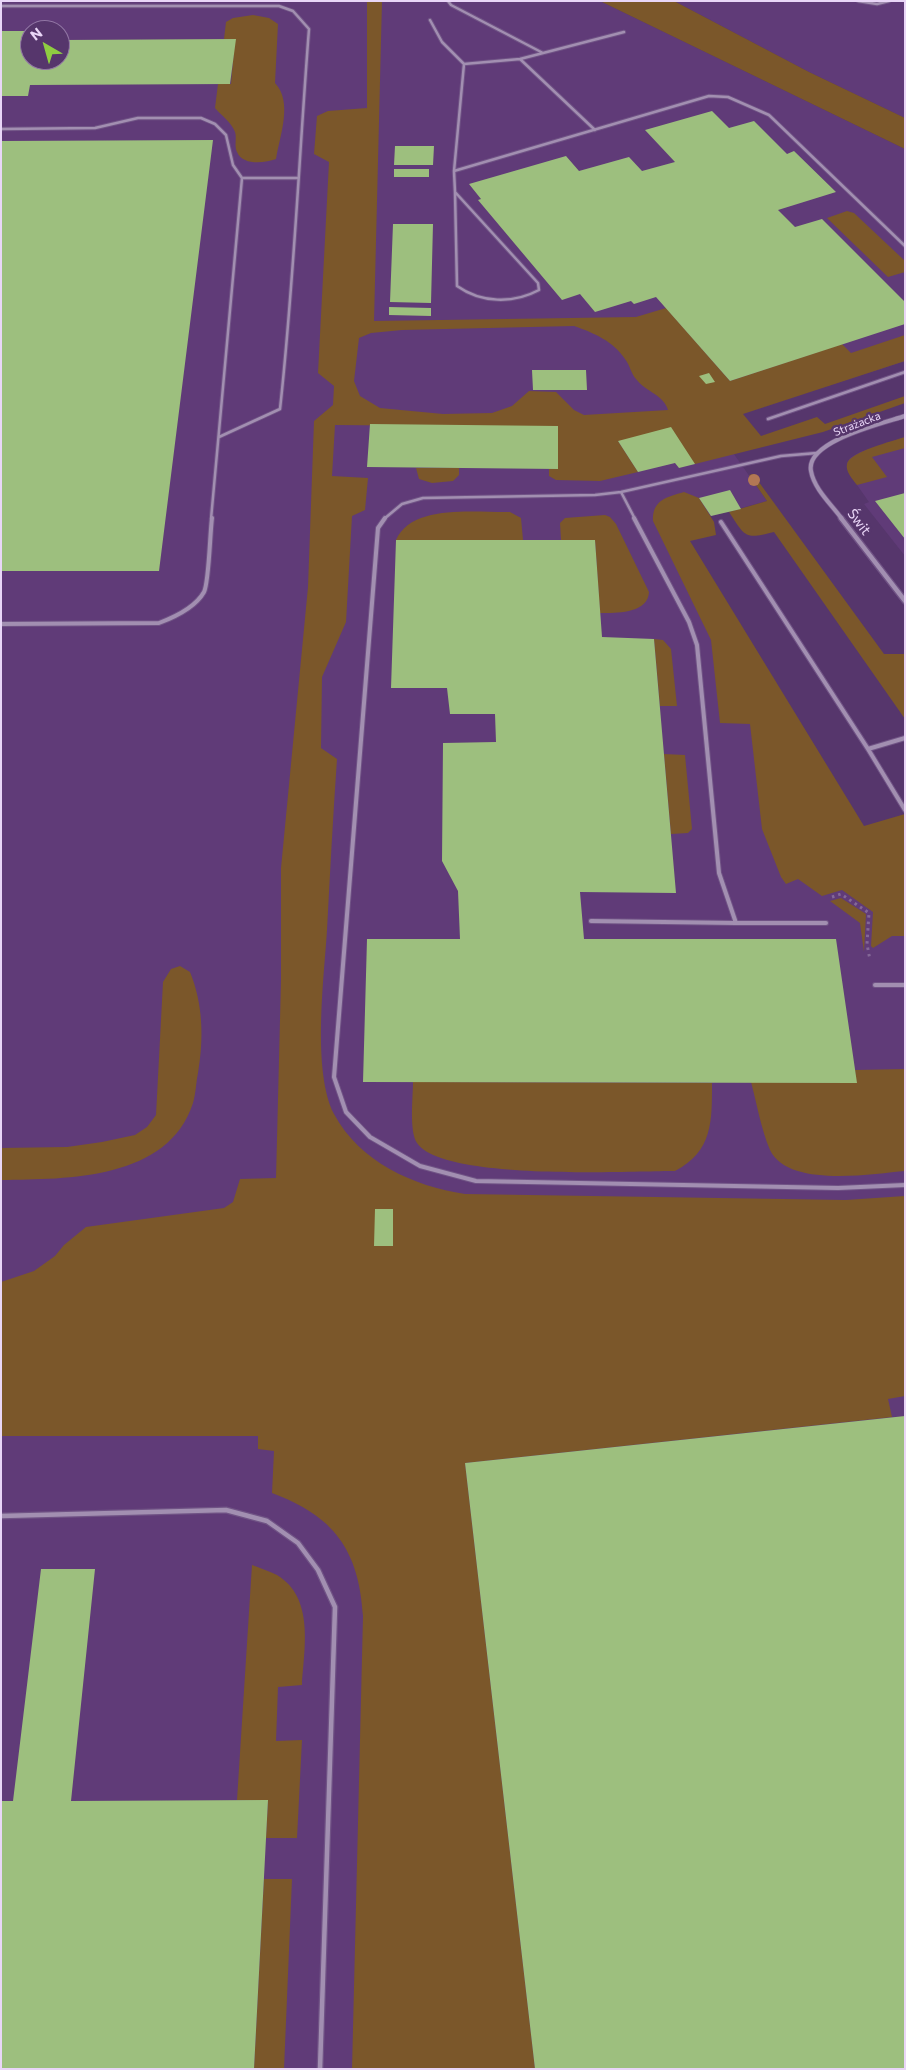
<!DOCTYPE html>
<html>
<head>
<meta charset="utf-8">
<style>
  body { margin:0 }
  #map { position:relative; width:906px; height:2070px; overflow:hidden; background:#56366c; font-family:Commissioner,sans-serif }
  canvas { display:block }
  .frame { position:absolute; inset:0; border:2px solid #e9d6f7; pointer-events:none }
  .north { position:absolute; left:20px; top:20px; width:50px; height:50px; box-sizing:border-box; background:#56366c; border:1px solid #9176a4; border-radius:50%; rotate:322deg; font-size:14px; font-weight:700; line-height:20px; text-align:center; color:#e9d6f7 }
  .north::after { content:''; display:block; margin:auto; width:18px; height:22px; background:#8fcd42; clip-path:polygon(50% 0,100% 100%,50% 72%,0 100%) }
</style>
</head>
<body>
<div id="map">
<canvas width="906" height="2070"></canvas>
<div class="frame"></div>
<div class="north">N</div>
</div>
<script>
const ctx = document.querySelector('canvas').getContext('2d');
ctx.lineJoin = 'round';
function paint(path, color) { ctx.fillStyle = color; ctx.fill(path, 'evenodd'); }
function trace(path, color, width, dash) { ctx.strokeStyle = color; ctx.lineWidth = width; ctx.lineCap = dash ? 'butt' : 'round'; ctx.setLineDash(dash || []); ctx.stroke(path); }
function write(font, color, halo, rows, align = 'center') {
  ctx.font = font + ' Commissioner,sans-serif'; ctx.lineWidth = 5; ctx.setLineDash([]); ctx.textBaseline = 'middle'; ctx.strokeStyle = halo; ctx.fillStyle = color; for (const [text, x, y, turn = 0] of rows) {
    ctx.save(); ctx.translate(x, y); ctx.rotate((+turn || 0) * Math.PI / 180); ctx.textAlign = isNaN(turn) ? turn : align; if (halo) ctx.strokeText(text, 0, 0); ctx.fillText(text, 0, 0); ctx.restore();
  }
}
const built = new Path2D(`
  M1,1H600L905,149V361L712,423L767,501L675,526L860,841L905,834V2069H1ZM30,30H60V60H30Z
  M674,1H905V118L809,72Z
  M905,437V556L864,504L869,502L850,475L847,463L850,458L860,452Z`);
const green = new Path2D(`
  M367,1H382L374,321L636,317L666,308L730,381L842,344L851,353L905,335V361L743,414L761,436L817,417L825,424L905,396V403L823,432L695,464L618,441L638,472L600,481L556,480L549,476V469H558V427L335,425L332,476L368,478L365,510L352,516L346,622L322,677L321,748L337,759C333,816 330,873 327,930C324,979 312,1070 334,1114C360,1162 413,1186 465,1194L846,1200L905,1196V1396L888,1399L892,1417L465,1463L535,2069H352L363,1616C359,1550 334,1516 272,1493L274,1451L258,1449V1436H1V1282L34,1271L55,1256L64,1245L86,1227L224,1208L233,1202L240,1179L276,1178L281,980V868L308,587L314,421L333,405L334,386L318,373L329,162L314,154L317,116L328,111L367,108ZM574,326C594,333 613,341 625,359C630,365 631,374 636,379C646,392 664,395 668,410L584,415L574,410L556,392L529,391L512,406L492,413L443,414L380,408L360,396L354,381L359,338L371,333L402,330Z
  M600,1H674L809,72L905,118V149Z
  M253,15L269,18L278,24L275,83C293,102 280,135 276,159C265,163 243,166 237,152C234,146 237,138 235,132C232,123 221,115 215,108L218,84H231L235,39H224L226,22L233,18Z
  M847,211L854,213L905,261V272L888,277L827,218Z
  M905,437V448L872,457L887,477L857,485C853,480 845,471 847,464C849,452 893,441 905,437Z
  M416,468H459V475L453,481L432,483L419,479Z
  M753,474L884,654H905V719L774,532C744,540 745,536 729,512L767,501L749,475Z
  M684,492L699,498L714,522L716,535L690,541L864,826L905,814V936H892L873,948L871,946L873,912L842,890L822,896L798,879L786,884L781,877L762,829L750,724L720,723L711,640L653,521C652,500 667,497 684,492Z
  M510,512L521,518L523,540H396C412,503 478,513 510,512Z
  M605,515L610,517L616,524L649,592C648,614 615,613 600,613L595,540H561L560,523L565,518Z
  M654,639L663,640L671,649L677,706H660Z
  M664,754L685,755L692,829L688,833L671,834Z
  M841,898L866,914L864,952L860,923L830,901Z
  M180,966L190,972C203,1004 204,1038 198,1073C196,1082 196,1093 193,1103C168,1180 68,1179 1,1180V1148L67,1147L102,1142L135,1135L147,1127L156,1115L163,982L171,969Z
  M905,1069V1171C871,1174 788,1188 770,1150C761,1129 757,1104 751,1082L856,1083L855,1070Z
  M413,1082L712,1083C712,1121 713,1151 675,1171C627,1171 443,1181 417,1143C409,1131 413,1097 413,1082Z
  M252,1565C260,1568 269,1571 277,1575C315,1598 304,1649 302,1685L278,1687L276,1741L302,1740L297,1838H266L268,1801L237,1800Z
  M264,1879H292L284,2069H254Z`);
const building = new Path2D(`
  M1,31H30V60H60V40L236,39L230,84L30,85L28,96H1Z
  M712,111L729,128L754,121L787,154L794,151L836,192L778,210L795,227L822,219L905,302V324L730,381L656,297L634,304L631,301L595,312L580,294L562,300L478,200L481,199L469,184L566,156L579,171L629,157L642,171L675,162L645,130Z
  M213,140L159,571H1V141Z
  M395,146H434L433,165H394Z
  M394,169H429V177H394Z
  M393,224H433L431,303L390,302Z
  M389,307L431,308V316L389,315Z
  M532,370H586L587,390H533Z
  M709,373L715,382L706,384L699,376Z
  M370,424L558,426V469L367,467Z
  M671,427L695,464L679,468L675,463L638,472L618,441Z
  M730,490L741,509L711,516L699,498Z
  M905,493V539L875,501Z
  M396,540H595L602,637L654,639L676,893L580,892L584,939H836L857,1083L363,1082L367,939H460L458,891L442,861L443,743L496,742L495,714H450L447,688H391Z
  M375,1209H393V1246H374Z
  M905,1416V2069H535L465,1463Z
  M41,1569H95L71,1801L268,1800L254,2069H1V1801H13Z`);
const path = new Path2D(`
  M832,897L841,894L869,913L867,944L870,960`);
const laneFar2 = new Path2D(`
  M448,1L451,5L543,53
  M858,1L877,4L889,1
  M1,6H279L293,11L309,29C299,156 294,283 280,409L219,437
  M430,20L442,42L464,64L454,171
  M520,59L595,130
  M464,64L520,59L624,32
  M1,129L95,128L138,118H201L215,124L226,135L233,165L242,178H297
  M455,192L538,283L539,290C513,304 481,303 457,286Z
  M455,192L454,171L709,96L728,97L769,115L905,246
  M768,419L905,372
  M621,492L635,519
  M211,519L242,178
  M384,519L402,504L423,498L595,495L621,492L781,456L817,453`);
const laneFar1 = new Path2D(`
  M385,518L378,528L334,1077L346,1112L370,1137L420,1166L476,1181L838,1188L905,1185
  M634,518L689,622L697,645L719,873L736,923H826
  M721,522L868,749L905,738
  M1,624L159,623C175,617 195,608 204,592C209,583 210,532 212,518
  M868,749L905,810
  M591,921L736,923
  M875,985H905`);
const lane = new Path2D(`
  M1,1516L226,1510L267,1521L298,1543L318,1570L335,1607L320,2069`);
const streetFar1 = new Path2D(`
  M842,519C832,505 814,489 811,471C805,441 884,423 905,416`);
const street = new Path2D(`
  M841,518L905,601`);
const trees = [
  [754,480]
];
const farStreetnames = [
  ["Strażacka",857,424,-21]
];
const streetNames = [
  ["Świt",859,522,53]
];
paint(built, '#603b78');
paint(green, '#7b572a');
paint(building, '#9dbf7e');
trace(laneFar2, '#705385', 4.5);
trace(laneFar1, '#705385', 6);
trace(lane, '#705385', 7);
trace(streetFar1, '#705385', 5.5);
trace(street, '#705385', 7);
trace(path, '#846897', 3, [2.5, 4]);
trace(laneFar2, '#a28fb1', 2.5);
trace(laneFar1, '#a28fb1', 4);
trace(lane, '#a28fb1', 4.5);
trace(streetFar1, '#a28fb1', 4);
trace(street, '#a28fb1', 4.5);
ctx.fillStyle = '#b27854';
for (const [x, y] of trees) { ctx.beginPath(); ctx.arc(x, y, 6, 0, 2 * Math.PI); ctx.fill(); }
write('11px', '#e9d6f7', '#56366c', farStreetnames);
write('14px', '#e9d6f7', '#56366c', streetNames);
</script>
</body>
</html>
